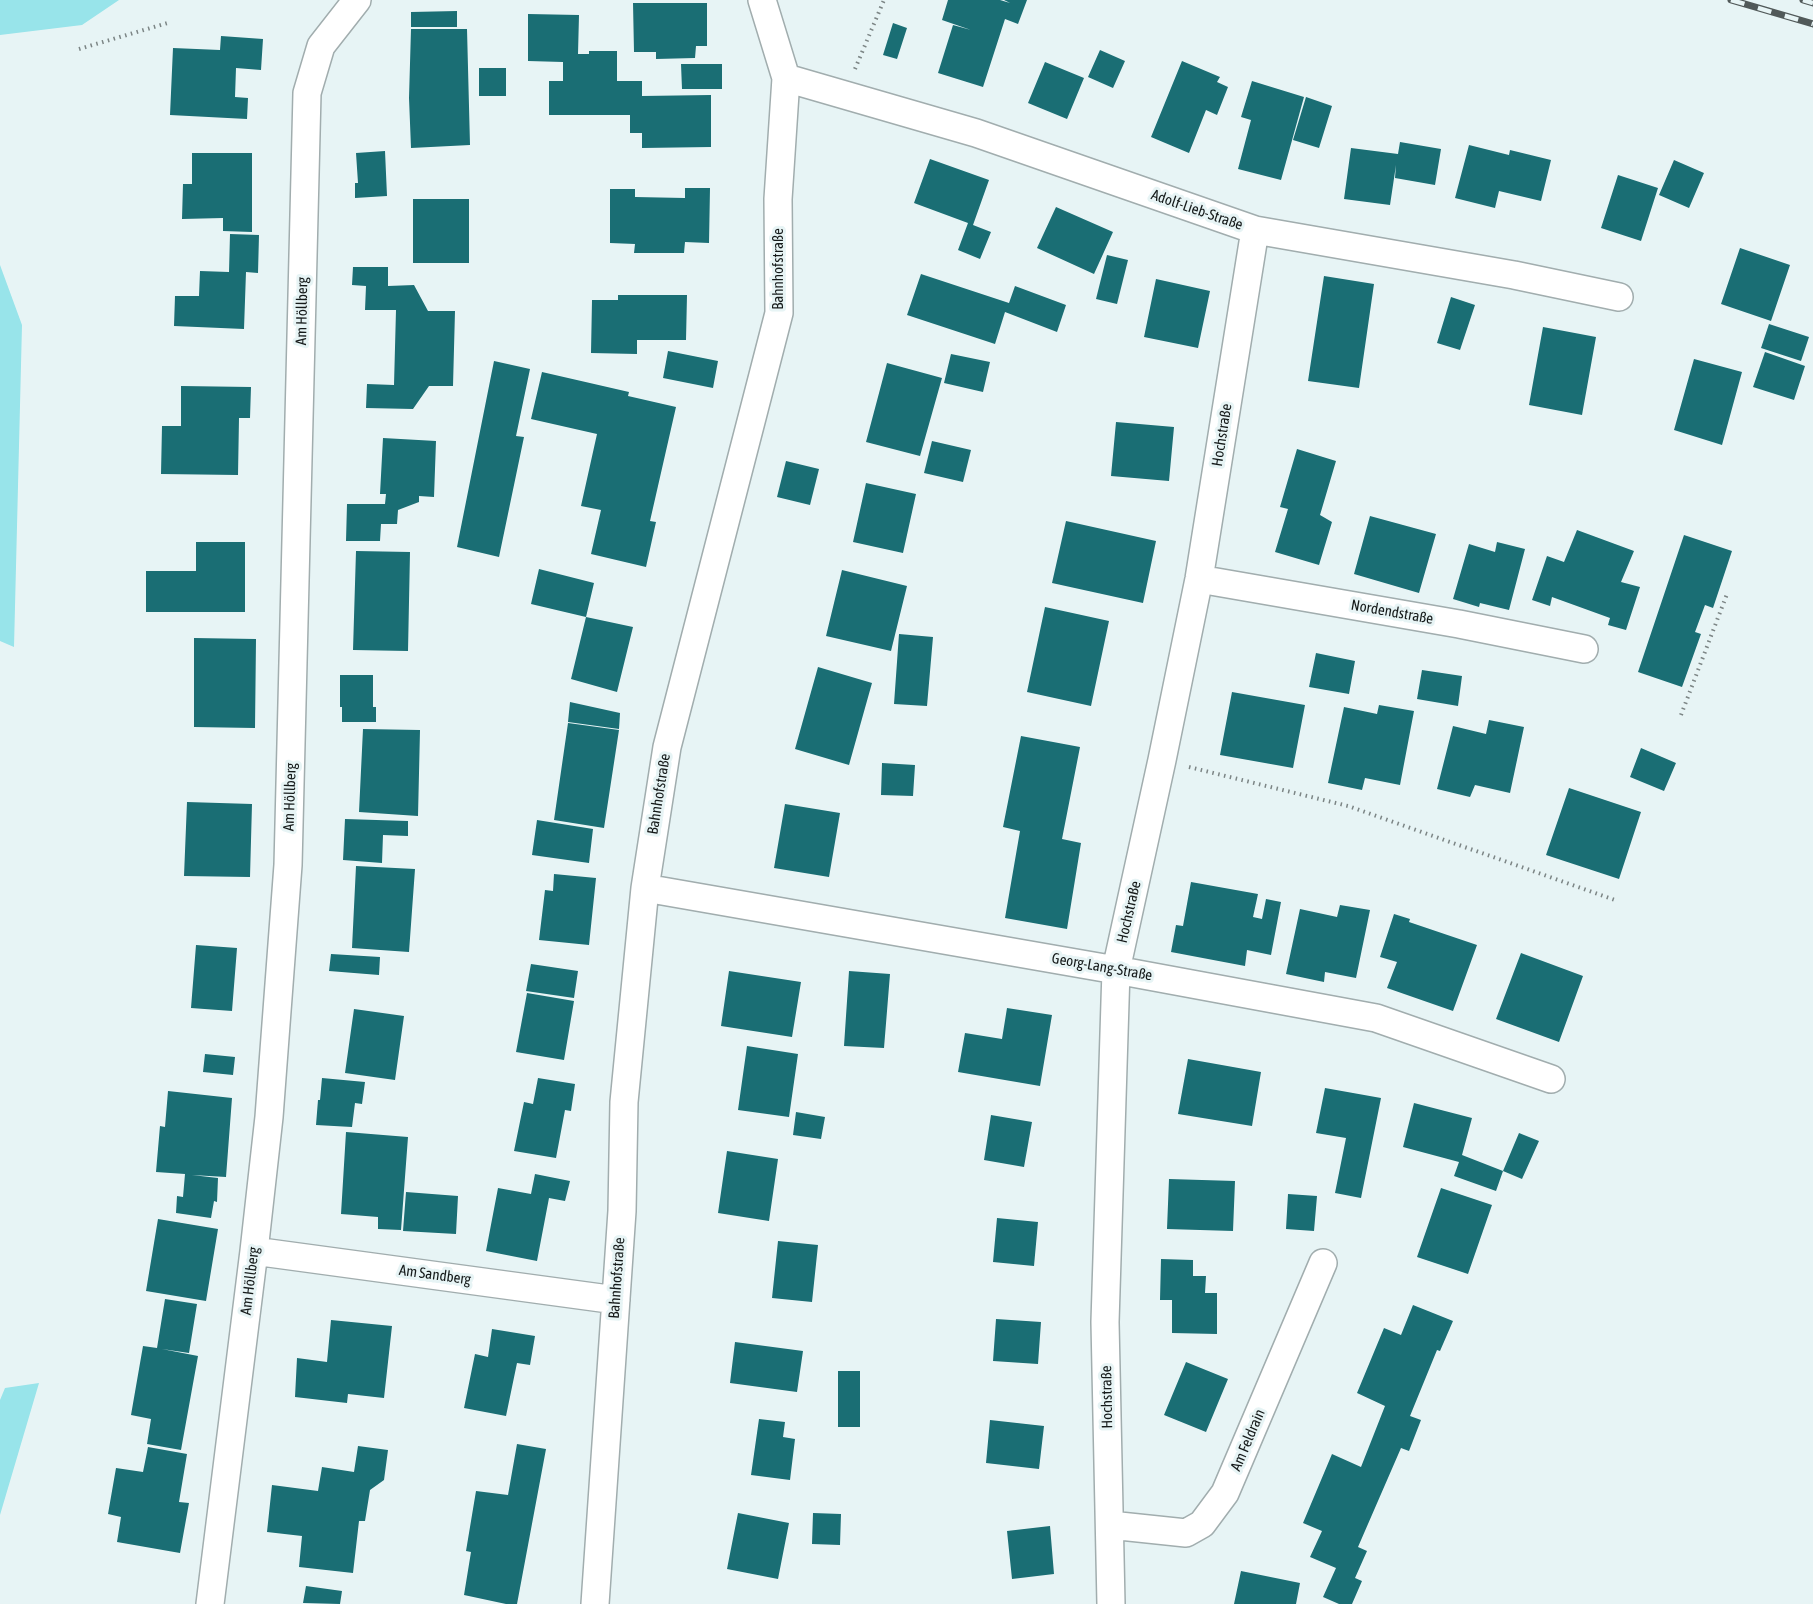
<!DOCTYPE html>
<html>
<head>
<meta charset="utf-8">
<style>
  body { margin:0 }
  canvas { display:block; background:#e7f4f5 }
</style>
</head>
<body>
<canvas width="1813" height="1604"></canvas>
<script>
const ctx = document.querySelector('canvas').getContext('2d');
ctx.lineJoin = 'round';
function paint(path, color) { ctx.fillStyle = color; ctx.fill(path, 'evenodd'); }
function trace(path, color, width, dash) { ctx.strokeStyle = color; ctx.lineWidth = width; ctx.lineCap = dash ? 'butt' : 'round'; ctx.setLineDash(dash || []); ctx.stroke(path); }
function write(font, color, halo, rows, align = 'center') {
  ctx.font = font + ' "Asap Condensed",sans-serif'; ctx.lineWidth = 6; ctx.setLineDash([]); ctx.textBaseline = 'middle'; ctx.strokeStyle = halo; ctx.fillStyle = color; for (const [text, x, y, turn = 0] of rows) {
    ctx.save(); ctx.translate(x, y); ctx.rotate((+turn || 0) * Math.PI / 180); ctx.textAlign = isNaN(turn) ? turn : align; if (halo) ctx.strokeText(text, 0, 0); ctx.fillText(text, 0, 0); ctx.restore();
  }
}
const green = new Path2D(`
  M0,0H119L82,25L0,35Z
  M0,265L22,325L14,647L0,641Z
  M39,1383L0,1515V1400L5,1388Z`);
const building = new Path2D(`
  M948,0H1000L1010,3L1004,0H1027L1018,24L1005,19L983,87L938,73L953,25L971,30L942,20Z
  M633,3H707V46H696L695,58L656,59V52H634Z
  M457,11V27H411V12Z
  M528,14L579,15L578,54H589V51H617V81H642V96L711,95V147L642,148V133H630V115H549V81H563V62L528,61Z
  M893,23L907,28L897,59L883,55Z
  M411,29H467L470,145L411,148L409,98Z
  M221,36L263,39L261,70L236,68L235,97L248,98L247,119L170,115L173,48L220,50Z
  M1100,50L1125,61L1113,88L1088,77Z
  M1182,61L1220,77L1217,82L1228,87L1217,115L1206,110L1189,153L1151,137Z
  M1045,62L1084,78L1067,119L1028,103Z
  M681,64H722V89H682Z
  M479,68H506V96H479Z
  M1252,81L1304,97L1281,180L1238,169L1251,120L1241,117Z
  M1306,97L1332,106L1319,148L1293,140Z
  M1400,142L1441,149L1435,185L1395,178L1396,165L1390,205L1344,199L1351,148L1398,154Z
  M1469,145L1509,155L1510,150L1551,160L1541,201L1499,191L1495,208L1455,198Z
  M385,151L387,196L355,198V183H358L356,153Z
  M192,153H252V232L223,231V218L182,219L183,184H192Z
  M930,159L989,180L973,225L991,232L980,259L958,250L968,223L914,203Z
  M1674,160L1704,173L1689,208L1659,195Z
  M1618,175L1658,188L1641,241L1601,228Z
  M685,188H710L709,243L685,242L684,253H634L635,244L610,243V189H635V197L685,198Z
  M413,199H469V263H413Z
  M1056,207L1113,232L1094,274L1037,248Z
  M230,234L259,235L258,273L246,272L244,329L174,326L175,296H199L200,271L229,272Z
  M1740,248L1790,265L1771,321L1721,304Z
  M1107,255L1128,260L1117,304L1096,299Z
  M353,267H388V286L414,285L428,311H455L453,386H429L413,409L366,408L367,384L394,385L396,310H365L366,286L352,285Z
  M921,274L1009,303L1015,286L1066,305L1057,332L1005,312L995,344L907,315Z
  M1324,276L1374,284L1359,388L1308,381Z
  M1156,279L1210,291L1198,348L1144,337Z
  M618,295H687L686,340H637V354L591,353L592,300H618Z
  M1451,297L1475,305L1460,350L1437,343Z
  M1769,324L1809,337L1801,361L1761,348Z
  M1543,327L1596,337L1582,415L1529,405Z
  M668,351L718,361L713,388L663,378Z
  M1765,352L1805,366L1794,400L1753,387Z
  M951,354L990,362L983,392L944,383Z
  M1694,359L1742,372L1722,445L1674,430Z
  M494,361L530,369L516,436L524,437L499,557L457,547Z
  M887,363L942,378L920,456L866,442Z
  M542,372L629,392L628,396L676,407L650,521L656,522L646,567L591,554L601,510L581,506L597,434L531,419Z
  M181,386L251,387L250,418H239L238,475L161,474L162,426H181Z
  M1116,422L1174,427L1169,481L1111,476Z
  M383,438L436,441L434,497L419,496V502L398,510L397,524H381L380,541H346L347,504H385L386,494H380Z
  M932,441L971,450L963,482L924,473Z
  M1297,449L1336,461L1320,515L1332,522L1319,565L1275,552L1288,509L1280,507Z
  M786,461L819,469L810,505L777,497Z
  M866,483L916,494L903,553L853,542Z
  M1370,516L1436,534L1419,593L1354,574Z
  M1066,521L1156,541L1143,603L1052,583Z
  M1577,530L1634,551L1621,582L1640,587L1626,630L1608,625L1610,618L1552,597L1550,606L1532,600L1547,556L1564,562Z
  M1684,535L1732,551L1713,608L1705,605L1695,632L1701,634L1682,687L1638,672Z
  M196,542H245V612H146V571H196Z
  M1497,542L1525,549L1509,610L1480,603L1479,607L1453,599L1469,544L1495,552Z
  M356,551L410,552L408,651L353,650Z
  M539,569L594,583L586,617L531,604Z
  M842,570L907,586L891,651L826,636Z
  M1045,607L1109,621L1091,706L1027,692Z
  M586,617L633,627L617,692L571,679Z
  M899,634L933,637L927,706L894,704Z
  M194,638L256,639L255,728L194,727Z
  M1316,653L1355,661L1349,694L1309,687Z
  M818,667L872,683L849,765L795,749Z
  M1422,670L1462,676L1458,706L1417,699Z
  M340,675H373V707H376V722H342V707H340Z
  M1232,692L1305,705L1293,768L1220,755Z
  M570,702L620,713L619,729L568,722Z
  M1379,705L1414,711L1400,785L1365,778L1362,790L1328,783L1344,707L1377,714Z
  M1489,720L1524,727L1510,793L1475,785L1470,797L1437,789L1453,726L1486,734Z
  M568,723L619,730L604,828L554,820Z
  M363,729L420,730L418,816L359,812Z
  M1021,736L1080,747L1062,839L1081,843L1067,929L1005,918L1020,831L1003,827Z
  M1641,748L1676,763L1664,791L1630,777Z
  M882,763L915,765L913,796L881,795Z
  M1569,788L1641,812L1619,879L1546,855Z
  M187,802L252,804L250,877L184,876Z
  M785,804L840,813L829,877L774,868Z
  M345,819L408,821V836L383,835L382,863L343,860Z
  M537,820L593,829L589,863L532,855Z
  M356,866L415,869L409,952L352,948Z
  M554,874L596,878L589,945L539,940L545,890L553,891Z
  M1191,882L1258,894L1253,917L1262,919L1266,899L1281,902L1271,955L1247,950L1245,966L1171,952L1176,925L1183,926Z
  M1340,905L1370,910L1356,978L1325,972L1324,982L1286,974L1300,909L1337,917Z
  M1394,914L1410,919L1409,922L1477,945L1453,1011L1387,988L1397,962L1380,957Z
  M196,945L237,948L232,1011L191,1008Z
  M1521,953L1583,976L1559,1042L1496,1019Z
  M331,954L380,957L379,975L329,971Z
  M531,964L578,971L574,998L526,991Z
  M729,971L801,982L792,1037L721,1026Z
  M849,971L890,974L884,1048L844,1046Z
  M527,993L574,1001L564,1060L516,1052Z
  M1007,1008L1052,1015L1040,1086L958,1072L965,1033L1002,1039Z
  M354,1009L404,1016L395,1080L345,1073Z
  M747,1046L798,1054L789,1117L738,1110Z
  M205,1054L235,1057L233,1075L203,1072Z
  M1188,1059L1261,1072L1252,1126L1178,1114Z
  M322,1078L365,1082L362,1104L355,1103L352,1127L316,1125L318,1100H320Z
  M538,1078L575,1084L571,1111L565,1110L556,1158L514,1151L524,1102L533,1104Z
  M1325,1088L1381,1098L1361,1198L1335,1193L1346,1138L1316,1133Z
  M168,1091L232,1098L226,1177L192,1175L218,1178L217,1202L214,1201L211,1218L176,1213L177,1196L183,1197L185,1174L156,1172L160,1126L165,1127Z
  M1414,1103L1472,1118L1462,1155L1503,1171L1496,1191L1454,1176L1459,1162L1403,1147Z
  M796,1112L825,1117L821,1139L793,1135Z
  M991,1115L1032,1122L1024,1167L984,1160Z
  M346,1132L408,1137L401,1230L378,1229V1217L341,1214Z
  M1519,1133L1539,1141L1522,1179L1503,1171Z
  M727,1151L778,1159L769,1221L718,1213Z
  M535,1174L570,1181L565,1201L549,1198L537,1261L486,1251L498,1188L531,1194Z
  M1169,1179L1235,1181L1233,1231L1167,1229Z
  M1441,1188L1492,1205L1468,1274L1417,1257Z
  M406,1192L458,1196L456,1234L403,1231Z
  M1288,1194L1317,1196L1314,1231L1286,1229Z
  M997,1218L1038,1222L1034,1266L993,1262Z
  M158,1219L218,1229L206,1301L146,1291Z
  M778,1241L818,1245L812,1302L772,1298Z
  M1161,1259L1193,1260V1276H1206L1205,1293H1217V1334L1172,1333V1300H1160Z
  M165,1299L197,1304L189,1353L162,1349L198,1356L181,1450L147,1444L151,1419L131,1415L143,1346L157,1348Z
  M1413,1305L1453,1321L1440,1351L1437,1350L1410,1416L1421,1420L1409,1451L1401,1448L1358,1547L1367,1551L1355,1578L1362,1581L1352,1604H1339L1323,1597L1336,1568L1310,1557L1322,1531L1303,1523L1332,1454L1361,1467L1385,1406L1357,1393L1384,1328L1401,1335Z
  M996,1319L1041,1322L1038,1364L993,1361Z
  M331,1320L392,1326L384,1398L348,1394L347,1403L295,1397L297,1358L327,1362Z
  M492,1329L535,1336L530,1365L517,1363L506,1416L464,1408L475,1354L488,1357Z
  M735,1342L803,1351L797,1392L730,1383Z
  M1186,1362L1228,1379L1206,1432L1164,1415Z
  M838,1371H860V1427H838Z
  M759,1419L785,1422L783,1437L795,1439L790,1480L751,1475Z
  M990,1420L1044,1426L1039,1469L986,1463Z
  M517,1444L546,1449L517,1604H506L464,1595L471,1552L466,1551L476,1491L508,1495Z
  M358,1446L388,1450L384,1480L370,1490L365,1521H359L353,1573L299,1567L302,1536L267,1532L272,1485L318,1491L322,1467L354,1472Z
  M148,1447L187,1454L179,1502L189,1503L180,1553L117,1542L121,1517L108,1514L116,1468L143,1472Z
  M738,1513L789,1523L778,1579L727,1569Z
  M813,1513L841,1514L840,1545L812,1544Z
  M1050,1526L1054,1574L1012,1579L1007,1531Z
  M1241,1571L1300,1583L1296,1604H1234Z
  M306,1586L342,1591L340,1604L303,1603Z`);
const path = new Path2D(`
  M79,49L171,22
  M855,69L884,0
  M1681,715L1727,594
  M1189,767L1348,806L1618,901`);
const street = new Path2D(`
  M786,78L976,133L1255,230L1514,275L1619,297
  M1199,579L1459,624L1584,649
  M645,888L1116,970L1376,1018L1551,1079
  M254,1251L616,1300
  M1110,1525L1186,1533L1202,1524L1225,1493L1323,1263
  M210,1604L254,1251L269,1117L288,865L307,93L321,46L357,0
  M595,1604L622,1211L624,1102L645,888L667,747L779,313L778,199L786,78L762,0
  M1111,1604L1105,1322L1116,970L1162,760L1199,579L1255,230`);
const rail = new Path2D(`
  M1731,0L1813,24
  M1803,0L1813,3`);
const streetNames = [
  ["Adolf-Lieb-Straße",1197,210,19],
  ["Bahnhofstraße",778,269,-90],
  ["Am Höllberg",302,311,-89],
  ["Hochstraße",1222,435,-81],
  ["Nordendstraße",1392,612,10],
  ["Bahnhofstraße",659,794,-81],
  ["Am Höllberg",290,797,-88],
  ["Hochstraße",1129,912,-77],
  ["Georg-Lang-Straße",1102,967,10],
  ["Am Sandberg",435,1275,8],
  ["Bahnhofstraße",617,1278,-86],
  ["Am Höllberg",250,1281,-83],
  ["Hochstraße",1107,1397,-91],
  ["Am Feldrain",1248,1440,-67]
];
paint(green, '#98e4ea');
paint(building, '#1a6e74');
trace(street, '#a1adae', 30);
trace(path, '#7c8585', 4, [1.5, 4.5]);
trace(street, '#fff', 27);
trace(rail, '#515959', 7);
trace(rail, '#e7f4f5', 4.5, [14]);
write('15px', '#151a1a', '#e7f4f5', streetNames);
</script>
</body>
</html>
